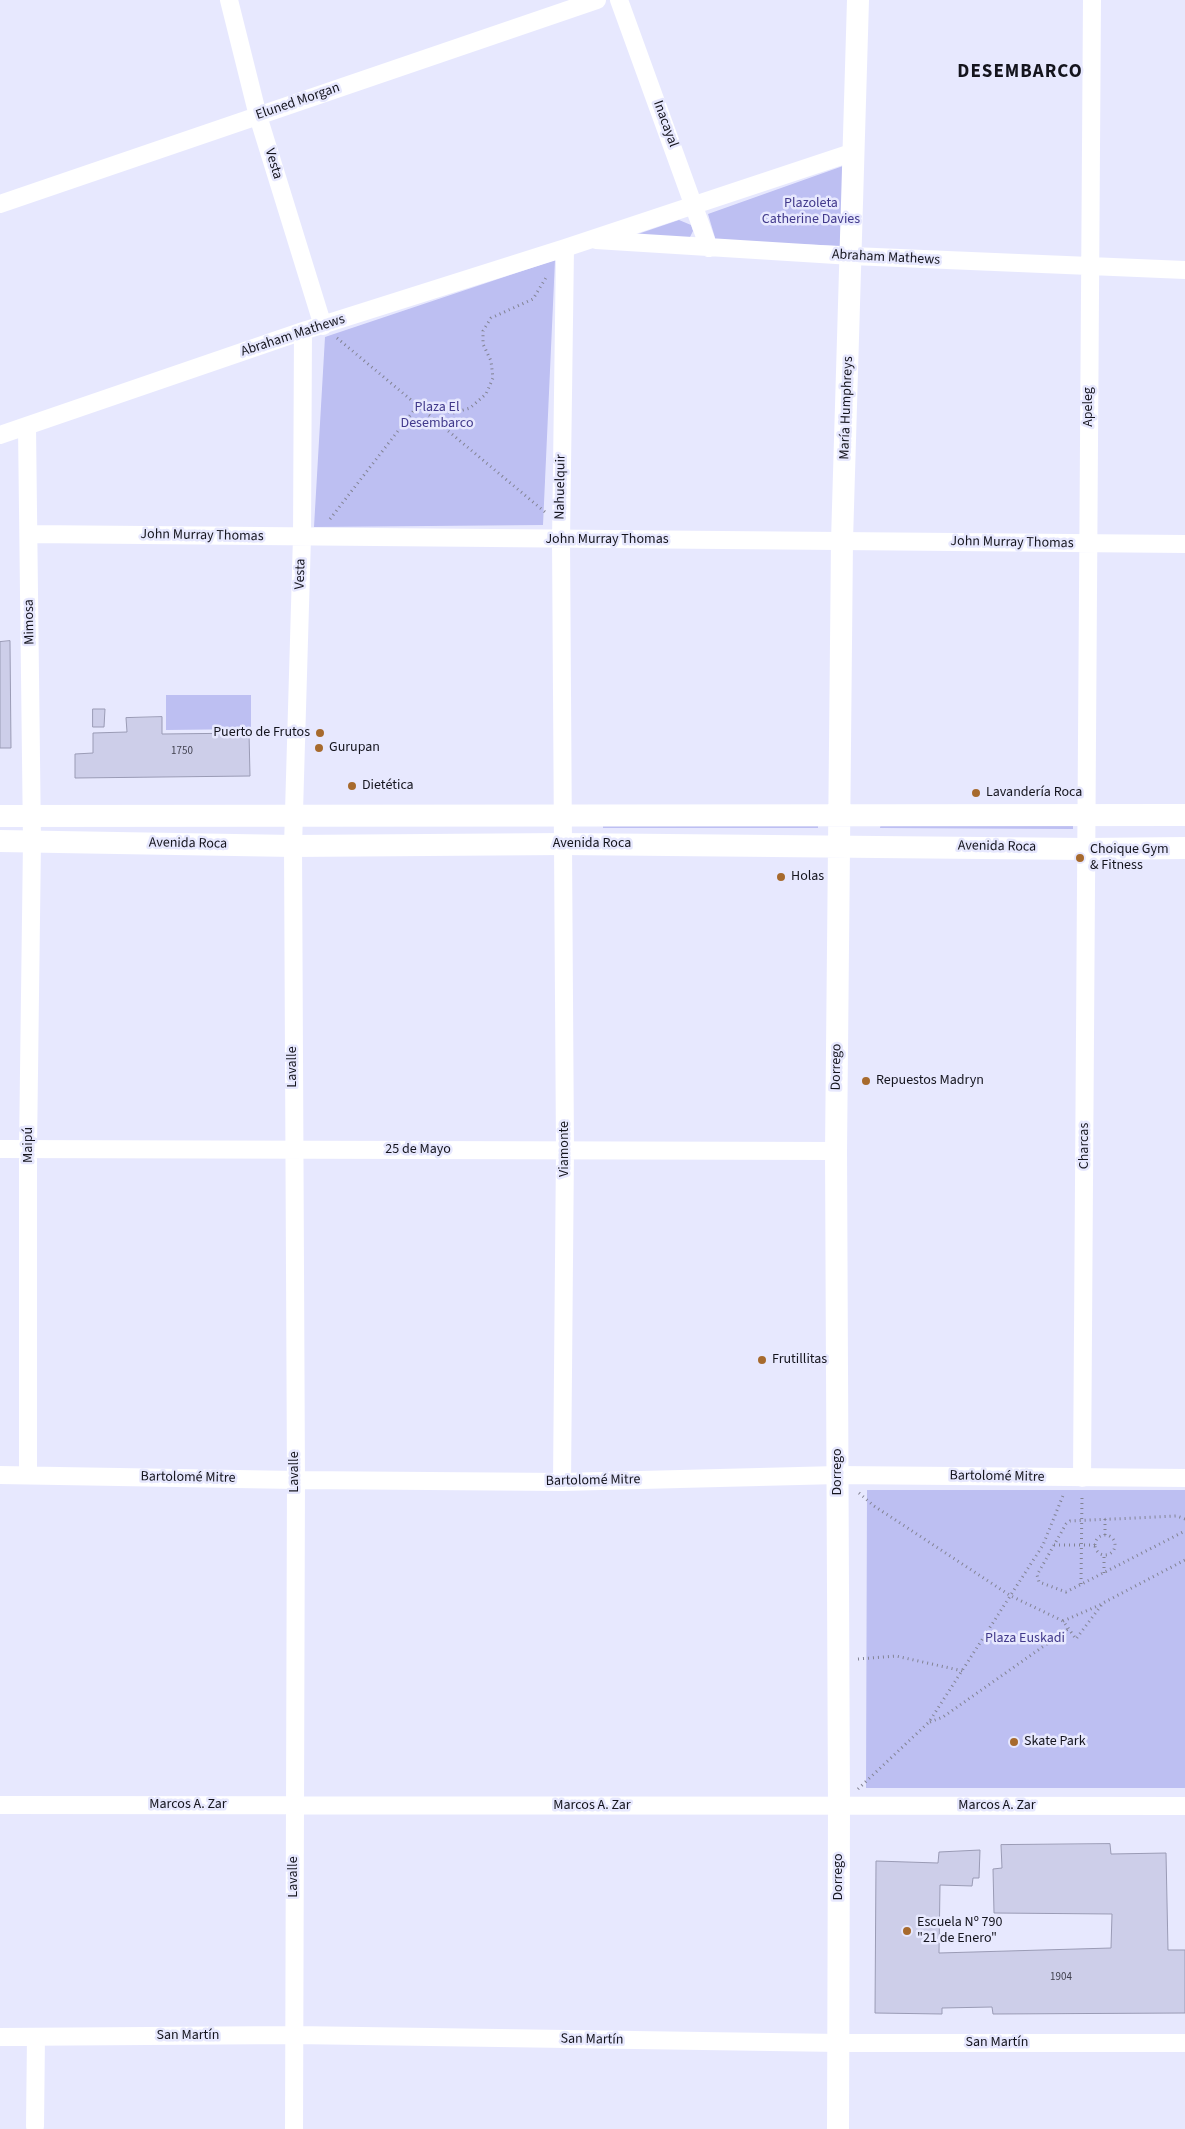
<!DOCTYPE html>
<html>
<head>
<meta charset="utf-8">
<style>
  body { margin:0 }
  canvas { display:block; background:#e7e8fe }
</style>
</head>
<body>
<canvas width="1185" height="2129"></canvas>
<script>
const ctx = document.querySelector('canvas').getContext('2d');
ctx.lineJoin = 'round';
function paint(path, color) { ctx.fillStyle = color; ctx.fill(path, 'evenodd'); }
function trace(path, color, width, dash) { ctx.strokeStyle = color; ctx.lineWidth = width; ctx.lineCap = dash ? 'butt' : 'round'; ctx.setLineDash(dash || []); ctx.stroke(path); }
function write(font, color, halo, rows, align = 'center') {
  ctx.font = font + ' "Source Sans 3",sans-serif'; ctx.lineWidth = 5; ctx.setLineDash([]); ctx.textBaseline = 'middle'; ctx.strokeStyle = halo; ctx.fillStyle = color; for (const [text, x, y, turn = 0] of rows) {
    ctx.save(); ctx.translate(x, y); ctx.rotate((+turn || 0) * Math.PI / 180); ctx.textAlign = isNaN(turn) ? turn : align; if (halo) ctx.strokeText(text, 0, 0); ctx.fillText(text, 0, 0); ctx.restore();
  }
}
const green = new Path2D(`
  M843,166L844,246L716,241L708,214Z
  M679,220L691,225L693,231L690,237L683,239L635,235Z
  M555,260L543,525L314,527L325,337Z
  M166,695H251V729L166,730Z
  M603,823H818V828H603Z
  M881,823L1073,824V829L880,828Z
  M867,1490H1185V1788H866Z`);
const building = new Path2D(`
  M10,641L11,748H0V642Z
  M93,709H105L104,727H93Z
  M162,717V734L249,733L250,776L75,778V754L93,753V733L127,732L126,718Z
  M1110,1844L1111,1854L1166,1853L1168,1950H1185V2013L993,2014L992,2007L942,2008V2014L875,2013L876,1861L938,1863L939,1852L980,1850L979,1878H973L972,1886L940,1885L939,1953L1111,1948L1112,1914L994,1913L993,1869L1002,1868L1001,1845Z`);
const path = new Path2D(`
  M337,338L545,512
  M330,519L418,405L453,413L470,408L486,394L493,378L491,361L483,344V331L491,318L533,299L547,276
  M859,1493L874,1506L1011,1596L1063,1621L1076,1639L1103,1603L1185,1560
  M1185,1519L1177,1516L1070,1521L1066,1524L1037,1575L1039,1582L1066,1592L1185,1531
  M1105,1535V1519
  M1095 1545a10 10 0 1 1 20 0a10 10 0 1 1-20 0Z
  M1054,1545H1095
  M1104,1573V1555
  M1081,1584L1082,1495
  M1063,1621L1102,1604
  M858,1659L896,1656L963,1671
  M930,1722L943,1717L1068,1629
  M858,1789L929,1722L1043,1545L1064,1493`);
const minor = new Path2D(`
  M229,0L258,116L323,326
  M619,0L709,248
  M0,204L597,0
  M596,240L852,256L1185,270
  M27,427L32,841L28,1149V1475
  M0,435L303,331L565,248L854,152
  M29,534L1185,544
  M0,1149L836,1151
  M0,1475L296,1480L562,1482L838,1475L1185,1478
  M1082,1478L1092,0
  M562,1482L565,1150L561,540L565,248
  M0,1805L1185,1806
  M0,2037L294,2035L839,2043H1185
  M35,2126L36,2037
  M294,2129L296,1480L293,846L302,537L303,331`);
const major = new Path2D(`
  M0,816L1185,815
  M0,841L293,846L563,844L1087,849L1185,848
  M838,2129L839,1806L836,1151L842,541L858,0`);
const markers = [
  [320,733,5,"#a76a2d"],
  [319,748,5,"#a76a2d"],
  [352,786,5,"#a76a2d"],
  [976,793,5,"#a76a2d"],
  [1080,858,5,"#a76a2d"],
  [781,877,5,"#a76a2d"],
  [866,1081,5,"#a76a2d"],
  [762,1360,5,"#a76a2d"],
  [1014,1742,5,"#a76a2d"],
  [907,1931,5,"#a76a2d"]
];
const numberNames = [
  ["1750",182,752],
  ["1904",1061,1978]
];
const streetNames = [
  ["Eluned Morgan",298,102,-19],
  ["Inacayal",665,124,70],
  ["Vesta",273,164,73],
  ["Abraham Mathews",886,258,3],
  ["Abraham Mathews",293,336,-18],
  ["Apeleg",1089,407,-90],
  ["María Humphreys",847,408,-88],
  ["Nahuelquir",561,487,-89],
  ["John Murray Thomas",202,536,1],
  ["John Murray Thomas",607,540],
  ["John Murray Thomas",1012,543,1],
  ["Vesta",301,574,-88],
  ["Mimosa",30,622,-91],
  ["Avenida Roca",188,844,1],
  ["Avenida Roca",592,844],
  ["Avenida Roca",997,847,1],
  ["Lavalle",293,1067,-90],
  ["Dorrego",837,1067,-89],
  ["Maipú",29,1145,-90],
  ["Charcas",1085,1146,-90],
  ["Viamonte",565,1149,-90],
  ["25 de Mayo",418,1150],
  ["Lavalle",295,1472,-90],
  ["Dorrego",838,1472,-90],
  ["Bartolomé Mitre",997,1477,1],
  ["Bartolomé Mitre",188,1478,1],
  ["Bartolomé Mitre",593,1481,-1],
  ["Marcos A. Zar",188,1805],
  ["Marcos A. Zar",592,1806],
  ["Marcos A. Zar",997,1806],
  ["Lavalle",294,1877,-90],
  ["Dorrego",839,1877,-90],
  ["San Martín",188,2036],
  ["San Martín",592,2040,1],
  ["San Martín",997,2043]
];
const parkNames = [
  ["Plazoleta",811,204],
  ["Catherine Davies",811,220],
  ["Plaza El",437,408],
  ["Desembarco",437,424],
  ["Plaza Euskadi",1025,1639]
];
const poiNames = [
  ["Puerto de Frutos",310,733,"right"],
  ["Gurupan",329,748],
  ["Dietética",362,786],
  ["Lavandería Roca",986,793],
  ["Choique Gym",1090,850],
  ["& Fitness",1090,866],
  ["Holas",791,877],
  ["Repuestos Madryn",876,1081],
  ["Frutillitas",772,1360],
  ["Skate Park",1024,1742],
  ["Escuela Nº 790",917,1923],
  ["\"21 de Enero\"",917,1939]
];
const districtNames = [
  ["DESEMBARCO",1020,73]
];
paint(green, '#bdbff2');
paint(building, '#cdcee9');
trace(building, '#9a9bb5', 1);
trace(path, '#828393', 3, [1, 4]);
trace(minor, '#fff', 18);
trace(major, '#fff', 22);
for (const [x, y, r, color] of markers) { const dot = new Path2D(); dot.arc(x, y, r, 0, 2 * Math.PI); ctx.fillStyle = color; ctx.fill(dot); trace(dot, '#e7e8fe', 2); }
write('11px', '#424250', null, numberNames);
write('14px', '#14141d', '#e7e8fe', streetNames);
write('14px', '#41398b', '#e7e8fe', parkNames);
write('14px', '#14141d', '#e7e8fe', poiNames, 'left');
ctx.letterSpacing = '1px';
write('bold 19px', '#14141d', '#e7e8fe', districtNames);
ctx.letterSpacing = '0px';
</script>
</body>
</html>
